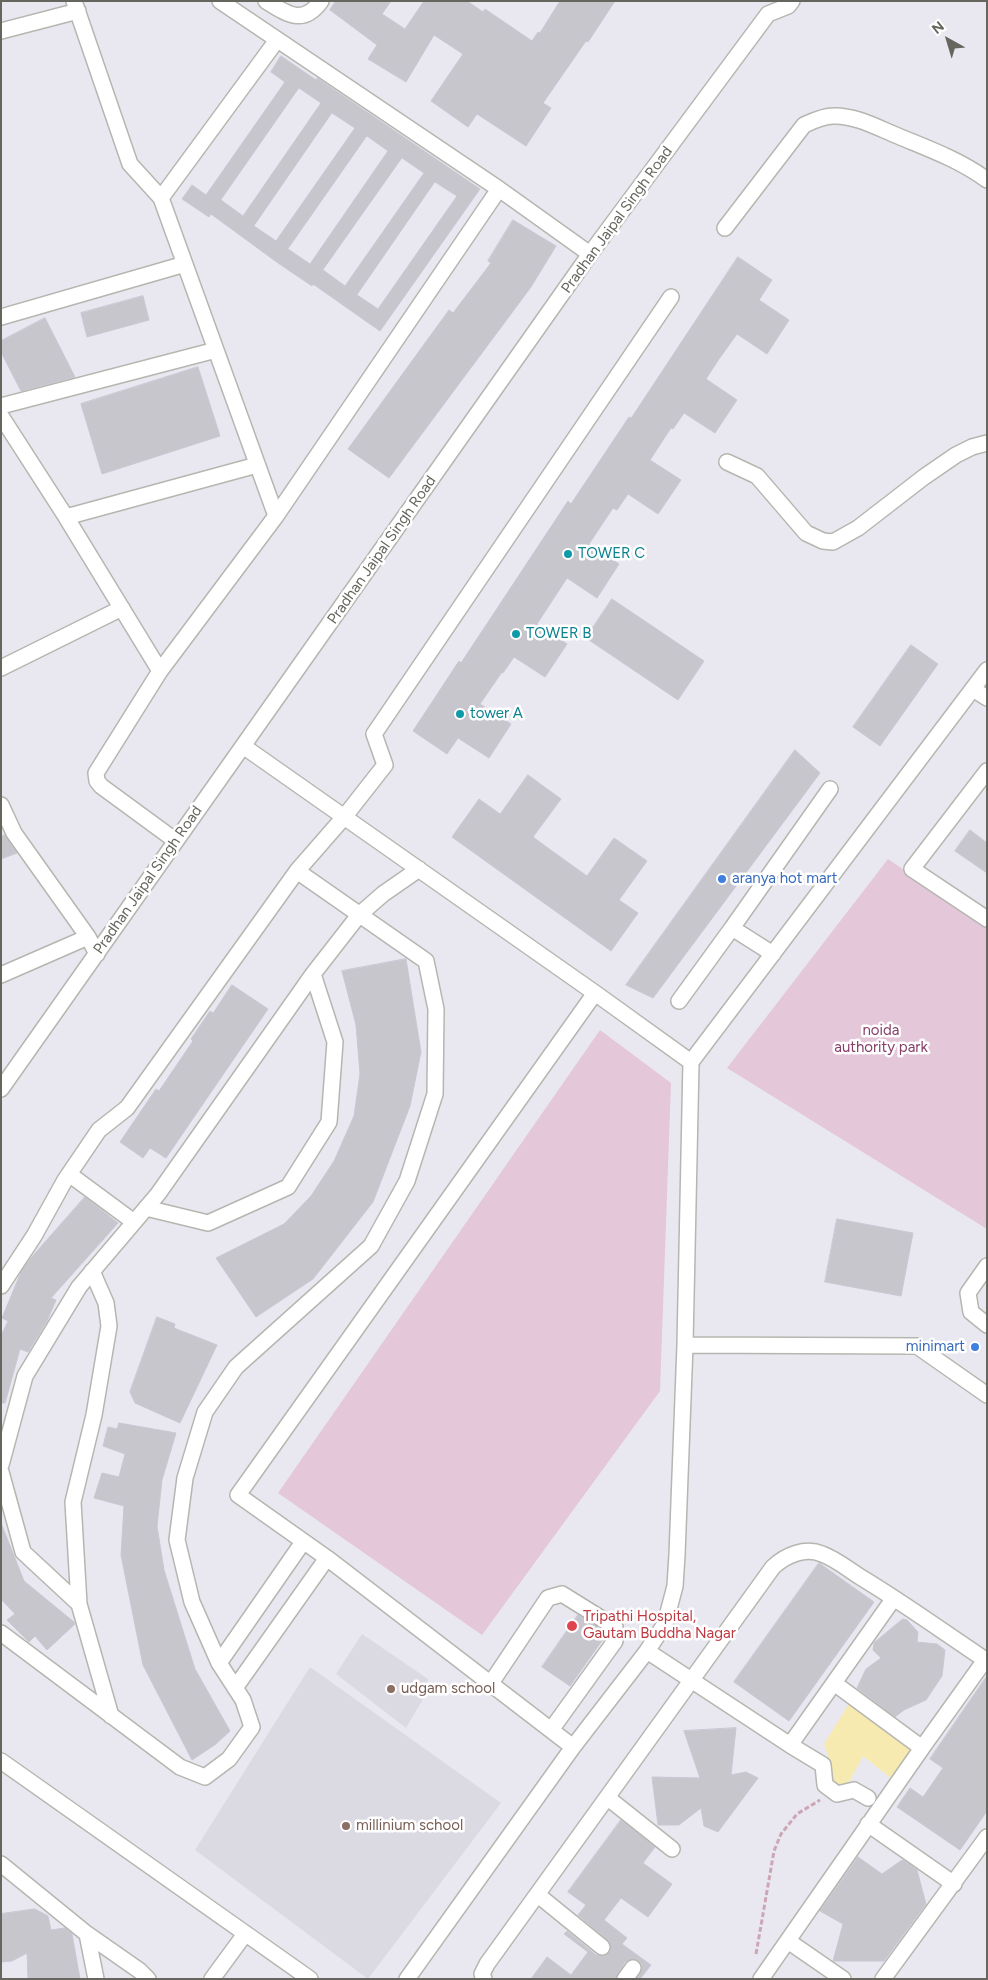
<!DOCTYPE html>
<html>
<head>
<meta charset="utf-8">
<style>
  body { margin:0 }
  #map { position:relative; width:988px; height:1980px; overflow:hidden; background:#e9e8f0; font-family:Figtree,sans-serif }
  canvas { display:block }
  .frame { position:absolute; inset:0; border:2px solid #66665f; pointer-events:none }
  .north { position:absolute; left:923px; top:15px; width:50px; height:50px; -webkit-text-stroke:4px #fff; paint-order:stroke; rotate:321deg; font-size:14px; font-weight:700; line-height:20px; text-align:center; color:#66665f }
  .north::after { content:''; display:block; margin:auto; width:18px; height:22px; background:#66665f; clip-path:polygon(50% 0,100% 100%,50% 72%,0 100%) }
</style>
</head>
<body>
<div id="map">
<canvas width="988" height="1980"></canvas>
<div class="frame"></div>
<div class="north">N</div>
</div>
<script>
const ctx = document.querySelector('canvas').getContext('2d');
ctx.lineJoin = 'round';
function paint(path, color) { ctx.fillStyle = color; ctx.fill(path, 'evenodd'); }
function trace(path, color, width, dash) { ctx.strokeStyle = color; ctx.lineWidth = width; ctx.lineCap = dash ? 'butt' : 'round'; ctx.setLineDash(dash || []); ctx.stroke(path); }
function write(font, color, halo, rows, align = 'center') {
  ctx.font = font + ' Figtree,sans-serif'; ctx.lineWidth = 5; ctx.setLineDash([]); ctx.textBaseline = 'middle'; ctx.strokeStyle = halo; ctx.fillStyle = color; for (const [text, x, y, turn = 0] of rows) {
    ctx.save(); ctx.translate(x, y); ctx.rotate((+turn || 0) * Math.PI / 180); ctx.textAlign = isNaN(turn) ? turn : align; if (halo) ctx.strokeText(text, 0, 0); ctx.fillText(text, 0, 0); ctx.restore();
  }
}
const education = new Path2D(`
  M362,1634L428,1679L423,1699L406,1728L336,1674Z
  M310,1667L501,1803L368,1979L195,1850Z`);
const green = new Path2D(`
  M888,859L987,927V1229L727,1068Z
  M600,1030L671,1083L660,1391L482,1635L278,1493Z`);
const water = new Path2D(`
  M850,1702L913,1742L897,1783L863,1756L848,1784L828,1788L830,1761L824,1744Z`);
const building = new Path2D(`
  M336,1H391L382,14L405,29L424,1H467L483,12L485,9L532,41L538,32L540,33L560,1H615L588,42L586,41L543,103L551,108L526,146L477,114L468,127L431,101L463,54L434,35L406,82L368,59L377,45L330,10Z
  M281,56L316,80L317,78L480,189L380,331L313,284L312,286L278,263L211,214L209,217L182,199L192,185L206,195L285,82L271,72ZM299,88L321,103L243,216L221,200ZM332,113L355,128L276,241L254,226ZM367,136L388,151L310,264L288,249ZM402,158L424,173L345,286L323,270ZM435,182L457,196L378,309L357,295Z
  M513,220L556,246L531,287L389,478L348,449L449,310L453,313L491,263L488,261Z
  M738,257L772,280L759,300L789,320L767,354L737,334L719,359L706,379L737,400L715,433L684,413L673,429L671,428L650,460L681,480L658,514L628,494L617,510L613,508L589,544L619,564L597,598L567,578L537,624L567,644L545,677L514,657L503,673L502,672L480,704L511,724L489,758L458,738L447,754L413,731L459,661L461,663L568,501L571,504L629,417L631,418Z
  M143,296L149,320L87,337L81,313Z
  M45,318L75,377L21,391L1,352V341Z
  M198,367L220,436L102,474L81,404Z
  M612,599L704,661L678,700L586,638Z
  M911,645L938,664L880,746L853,727Z
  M795,750L820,773L653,998L626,985Z
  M528,775L561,799L533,837L552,851L587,876L614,838L647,861L619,900L638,913L611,951L452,837L479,799L500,814Z
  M970,830L987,843V873L955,851Z
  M5,835L17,853L1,859V837Z
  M406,959L421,1052L410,1106L373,1202L313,1279L256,1317L216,1258L284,1224L311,1196L334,1161L354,1116L360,1074L356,1025L342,971Z
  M232,985L268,1009L166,1158L150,1148L143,1158L120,1142L156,1089L159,1091L193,1041L191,1039L210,1011L213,1013Z
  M85,1197L118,1223L51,1298L56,1300L47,1321L28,1352L20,1349L5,1403H1V1336L8,1321L2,1318L21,1272L30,1259Z
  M837,1219L913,1233L901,1296L825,1282Z
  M157,1317L175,1324L174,1328L217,1345L180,1423L135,1403L130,1392Z
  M119,1423L176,1433L162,1480L157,1526L164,1570L195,1669L230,1731L216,1744L192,1760L143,1665L121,1555L124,1506L94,1498L102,1473L119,1477L125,1454L103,1446L108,1427L117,1429Z
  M1,1523L24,1581L74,1622L75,1624L47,1650L35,1636L29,1642L7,1620L15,1614L1,1599Z
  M819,1563L874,1602L789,1721L734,1682Z
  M578,1615L606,1632V1635L570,1686L542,1667Z
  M903,1619L907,1620L918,1632L917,1642L937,1644L945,1650L942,1676L926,1700L904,1710L895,1717L857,1688L866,1669L881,1658L873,1650L874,1643Z
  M987,1676V1811L960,1850L897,1807L910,1788L923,1797L943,1768L930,1759Z
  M736,1728L731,1775L746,1772L758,1778L718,1832L704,1826L701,1808L679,1825H658L652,1777L700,1778L684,1731Z
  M621,1820L655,1847L643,1863L672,1884L648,1917L621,1898L604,1920L627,1938L622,1944L651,1965L640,1979H637L642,1969V1965L639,1961L634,1959L625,1962L616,1979H531L547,1957L571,1975L588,1952L564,1934L567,1931L596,1955L605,1956L610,1952L611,1944L608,1940L578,1915L586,1905L568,1892Z
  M858,1857L882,1874L902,1860L906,1862L917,1870L926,1904L884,1961H833L843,1924L820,1911Z
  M35,1909L48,1916L51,1930L65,1928L72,1934L80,1979H28L27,1953L12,1961L1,1962V1914Z`);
const path = new Path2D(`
  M756,1954L774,1851L781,1834L797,1814L820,1800`);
const minor = new Path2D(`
  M74,1L130,164L161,198L276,516
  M220,1L499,189L590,254
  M266,1C287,14 303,26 321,1
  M1,31L78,11
  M161,198L277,40
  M725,228L804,125C813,121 823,116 833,116C855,115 878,128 898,136C929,149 960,160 987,180
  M1,317L185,264
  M1,406L216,350
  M1,416L66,517L160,671
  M727,462L757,476L806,533L823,541L833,542L858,528L924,477L956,455L972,447L987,443
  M66,517L257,465
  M1,668L122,608
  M973,689L987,698
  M243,746L595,993L691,1062
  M987,771L912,869L987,919
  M1,805L14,833L88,937L97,954
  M176,841L101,786L97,781L96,773L160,671L276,516L499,189
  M297,871L345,816L385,765L374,734L671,297
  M773,954L732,928L830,789
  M1,975L88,937
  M679,1001L732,928
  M1,1089L590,254L768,14L788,6L792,1
  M69,1174L134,1222
  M146,1208L208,1223L288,1187L329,1122L335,1042L313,974
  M987,1266L968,1293L971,1312L987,1325
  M1,1286L34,1236L65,1180L99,1130L127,1108L297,871L426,961L436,1009L435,1094L407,1181L371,1246L236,1367L205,1412L185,1478L177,1540L192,1602L219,1663L243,1700L252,1727L229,1759L205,1777L180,1767L1,1633
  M685,1345L917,1346L987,1395
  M1,1465L25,1376L79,1287L158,1194L313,974L359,915L383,894L419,869
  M1,1472L23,1552L79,1604L111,1716
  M79,1604L73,1502L94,1415L109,1326L106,1303L92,1271
  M647,1651L790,1745L894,1598
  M219,1663L303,1542
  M491,1683L548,1598L562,1594L615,1627V1641L551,1730
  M834,1683L922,1748L985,1660
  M235,1688L327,1558
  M790,1745L823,1765L825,1785L837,1794L854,1790L868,1798
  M573,1747L327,1558L238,1495L595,993
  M1,1761L310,1979
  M608,1798L672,1849
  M868,1824L954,1884
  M1,1864L87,1934
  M538,1895L602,1947
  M788,1941L843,1979
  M96,1979L87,1934L140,1971L148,1979
  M212,1979L245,1934
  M407,1979L573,1747L647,1651L665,1624L675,1586L677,1555L685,1345L691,1062L987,670
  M484,1979L482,1974L487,1964L773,1567C786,1555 805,1547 822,1554C836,1559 849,1570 862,1578C905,1604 945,1633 987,1661
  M625,1979L633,1968
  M761,1979L922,1748
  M883,1979L987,1837`);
const markers = [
  [568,554,5,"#0f9aa8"],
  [516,634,5,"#0f9aa8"],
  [460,714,5,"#0f9aa8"],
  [722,879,5,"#3f7fe0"],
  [975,1347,5,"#3f7fe0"],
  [572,1626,6,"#e0444e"],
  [391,1689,5,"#8d6e63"],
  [346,1826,5,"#8d6e63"]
];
const streetNames = [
  ["Pradhan Jaipal Singh Road",617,220,-54],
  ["Pradhan Jaipal Singh Road",382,550,-55],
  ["Pradhan Jaipal Singh Road",148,880,-55]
];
const cultureNames = [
  ["TOWER C",578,554],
  ["TOWER B",526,634],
  ["tower A",470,714]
];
const shopNames = [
  ["aranya hot mart",732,879],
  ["minimart",965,1347,"right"]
];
const parkNames = [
  ["noida",881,1031],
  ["authority park",881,1048]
];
const healthNames = [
  ["Tripathi Hospital,",583,1617],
  ["Gautam Buddha Nagar",583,1634]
];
const educationNames = [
  ["udgam school",401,1689],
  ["millinium school",356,1826]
];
paint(education, '#dbd9e2');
paint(green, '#e4c7d9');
paint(water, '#f7eab0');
paint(building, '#c7c6cd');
trace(building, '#c8c7d4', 1);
trace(minor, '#b6b6b0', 18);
trace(path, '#cca6b4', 3, [5, 2.5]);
trace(minor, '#fff', 15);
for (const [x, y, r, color] of markers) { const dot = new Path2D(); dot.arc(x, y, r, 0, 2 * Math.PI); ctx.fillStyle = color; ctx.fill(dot); trace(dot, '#fff', 2); }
write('15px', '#66665f', '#fff', streetNames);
write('15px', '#0d838f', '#fff', cultureNames, 'left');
write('15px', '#366cbe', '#fff', shopNames, 'left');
write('15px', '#853f68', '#fff', parkNames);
write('15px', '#be3a42', '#fff', healthNames, 'left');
write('15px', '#785e54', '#fff', educationNames, 'left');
</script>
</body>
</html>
